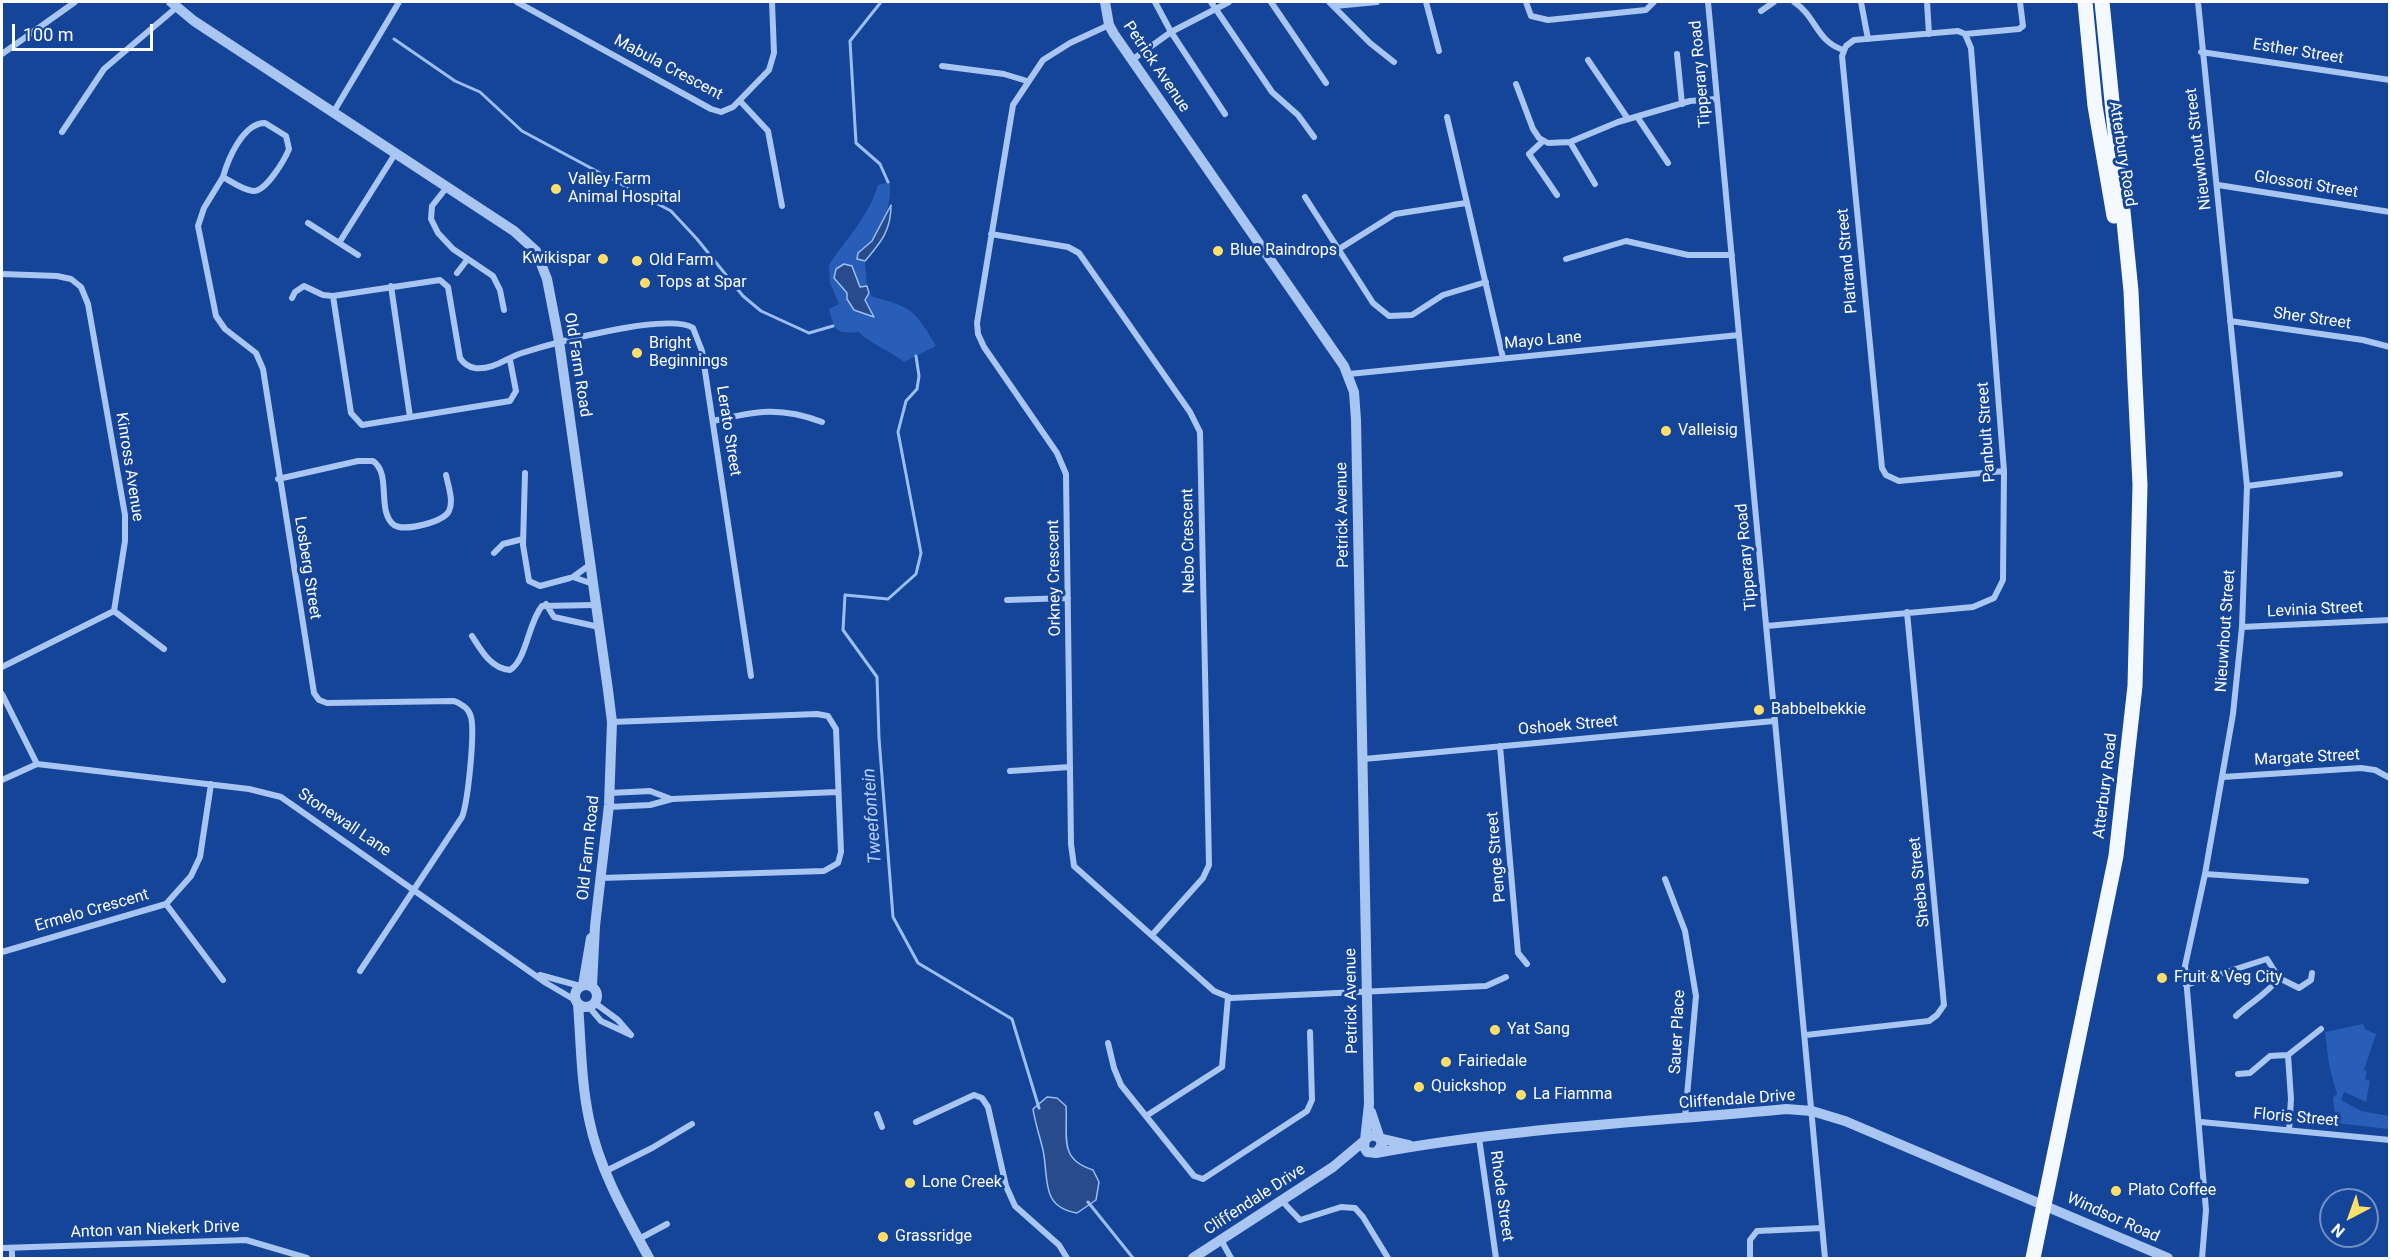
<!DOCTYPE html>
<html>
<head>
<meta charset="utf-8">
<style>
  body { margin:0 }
  #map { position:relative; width:2391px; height:1260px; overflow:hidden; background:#154599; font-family:Roboto,sans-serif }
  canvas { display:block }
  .frame { position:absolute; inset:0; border:3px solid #fff; pointer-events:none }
  .north { position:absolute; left:2319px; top:1188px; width:60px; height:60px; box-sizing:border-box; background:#154599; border:2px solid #738fc2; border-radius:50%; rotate:221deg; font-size:16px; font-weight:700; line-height:24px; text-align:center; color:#fff }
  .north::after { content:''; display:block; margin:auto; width:21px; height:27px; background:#ffdf6a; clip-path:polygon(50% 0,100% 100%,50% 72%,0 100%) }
  .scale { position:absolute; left:12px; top:24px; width:141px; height:27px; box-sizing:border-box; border:3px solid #fff; border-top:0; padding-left:8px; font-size:18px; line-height:21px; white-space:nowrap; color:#fff; -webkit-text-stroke:4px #154599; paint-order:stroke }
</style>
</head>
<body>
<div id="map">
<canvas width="2391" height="1260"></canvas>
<div class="frame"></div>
<div class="north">N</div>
<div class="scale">100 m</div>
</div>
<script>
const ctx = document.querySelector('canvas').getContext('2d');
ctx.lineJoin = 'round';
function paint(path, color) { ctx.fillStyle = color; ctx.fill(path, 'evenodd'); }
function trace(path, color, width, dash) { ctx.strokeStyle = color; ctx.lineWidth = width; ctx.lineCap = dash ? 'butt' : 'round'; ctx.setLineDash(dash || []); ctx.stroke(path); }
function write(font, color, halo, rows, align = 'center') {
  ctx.font = font + ' Roboto,sans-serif'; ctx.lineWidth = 6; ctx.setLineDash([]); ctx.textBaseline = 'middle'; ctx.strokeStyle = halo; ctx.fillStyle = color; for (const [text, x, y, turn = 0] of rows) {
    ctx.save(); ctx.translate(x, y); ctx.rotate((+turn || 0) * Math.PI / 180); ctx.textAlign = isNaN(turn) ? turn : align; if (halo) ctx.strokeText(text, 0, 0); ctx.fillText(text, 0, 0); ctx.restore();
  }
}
const green = new Path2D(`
  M890,182C891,202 886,224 872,240C867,247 862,251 857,259L865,262L867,286L860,287C852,278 858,266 844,264L834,278L847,293V299L854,310L874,317L865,300L869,293L873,297C913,307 915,311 936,346L904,362C889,350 872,345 859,332C835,334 835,331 829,309L839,304L830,283L829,265C846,239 869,216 878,185Z
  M2363,1024L2365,1029L2376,1034L2364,1070L2367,1071L2365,1079L2370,1081L2366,1102L2344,1092L2341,1100L2361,1111L2389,1116V1129L2336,1123L2333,1098L2337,1094L2329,1065L2325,1032Z`);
const water = new Path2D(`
  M891,205C891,231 881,242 865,261L857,259L858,253L872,241Z
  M844,264L852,266L860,287L867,286L869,293L865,300L874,317L854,310L847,299V293L834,278L836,269Z
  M1047,1097L1057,1098L1066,1106C1068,1137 1058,1159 1093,1170L1099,1182L1096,1200L1077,1213C1040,1207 1049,1178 1043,1150C1040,1137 1035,1123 1033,1109Z`);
const stream = new Path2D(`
  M881,2L850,41L856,143L880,164L888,182
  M394,39L455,81L480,92L522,131L671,211L697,239L743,296L761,311L809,333L833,326
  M916,356L919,376L917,389L906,401L898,432L921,553L916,574L888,599L845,595L843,630L877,677L879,738L893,917L918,963L1012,1019L1039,1108
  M1088,1202L1133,1258`);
const minor = new Path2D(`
  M517,2L711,109L721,112L733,107L769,70L774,53L772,2
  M1155,2L1171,32L1225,114
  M1211,2L1272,92L1298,115L1314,137
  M1271,2L1326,83
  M1329,2L1370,43L1394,62
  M1426,2L1439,51
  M1526,2L1531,16L1548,20L1646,10L1654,2
  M1708,2L1825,1258
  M1794,2C1817,17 1815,40 1843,50
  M1861,2L1868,39
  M1927,2L1929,34
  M2198,2L2247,486L2242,627L2233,714L2205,874L2185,966L2206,1210L2202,1258
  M1335,6L1377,2
  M1761,11L1774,2
  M1109,25L1070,43L1043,60L1013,105L977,323L978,334L984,347L1057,453L1066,474L1071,844L1074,866L1214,991L1231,998L1486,986L1506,977
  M2201,52L2390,80
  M2,54L75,2
  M1677,54L1682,104
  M1132,60L1171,32L1229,2
  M1588,60L1628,119
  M942,66L1004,74L1027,81
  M1516,84L1533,129L1539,138L1548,143L1570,142L1618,122L1690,101L1717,99
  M740,101L768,131L782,206
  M333,113L399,2
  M1447,117L1503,358
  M1638,118L1668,163
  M265,123L286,136L289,149C285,159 266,192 253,191C243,190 232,182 223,177C228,159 243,123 265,123Z
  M62,132L104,69L177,7
  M1543,141L1529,154L1557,195
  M1570,142L1595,184
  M223,177L204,208L198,226L216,316L225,329L256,353L263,369L314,693L319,700L327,703L454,701C462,704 469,708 471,717C475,732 468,802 462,817L360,971
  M2218,185L2390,212
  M447,187L432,206L431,219L438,233L453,249L493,276L500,290L504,310
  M1305,197L1373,303L1389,316L1412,315L1443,295L1486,282
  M308,223L358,255
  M991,234L1068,247L1079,253L1190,412L1200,432L1209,865L1203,878L1152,935
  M339,243L395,154
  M1339,249L1395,214L1466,203
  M1566,259L1626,241L1688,255H1732
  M457,273L467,260
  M2,274L57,276L71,279L81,287L88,304L125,515V541L114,611L2,667
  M391,286L410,417
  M333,296L351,413L362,425L510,401L516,391L510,360
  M292,298L295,292L304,286L323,295L333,296L440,280L448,287L460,358C464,364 468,367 475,368C494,370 506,358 522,353C553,343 668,312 693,328L702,351L751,676
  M2230,321L2363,340L2390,347
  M1349,374L1739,335
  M713,421C756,411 780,406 822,422
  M2004,471L1899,481L1886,475L1882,468L1842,56L1846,46L1854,40L1958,31L1965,34L2019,29L2023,26L2020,2
  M525,473L523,545L529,581L540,586L570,578
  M278,479L358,461H373C392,474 376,511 394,525C404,532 444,522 449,511C454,501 448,485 446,475
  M2247,486L2340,474
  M494,553L503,544L523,539
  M573,577L591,564
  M573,577L593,584
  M1007,600L1068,598
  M546,604L554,617L599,627
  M114,611L164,649
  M1767,626L1973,607L1994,598L2003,580L2004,471L1971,48L1965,34
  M2242,627L2390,620
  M472,636C481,650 491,669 510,670C527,659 528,623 542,606L595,605
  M2,694L37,764
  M1500,746L1518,953L1527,964
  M1364,759L1774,721
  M1010,771L1070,767
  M2223,777L2361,768L2375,770L2390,778
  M2,780L37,764L249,789L281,797L546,983L575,1000
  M610,793L650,791L671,799
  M609,807L650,805L672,799L837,792
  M2205,874L2306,881
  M601,878L824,871L838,863L841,852L836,729L828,716L817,714L612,722
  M1665,879L1685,931L1696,996L1685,1118
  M166,904L223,980
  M2,952L166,904L191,876L200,857L211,784
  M540,975L580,986
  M2186,985L2267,959L2279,978L2299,988L2311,980L2312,973
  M595,1003L618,1020L631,1035
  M589,1007L601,1021L631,1035
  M2236,1016C2251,1002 2266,995 2279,978
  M1806,1035L1929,1021L1937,1015L1944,1005L1907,612
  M1108,1043L1114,1068L1121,1085L1194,1176L1203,1179L1307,1111L1312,1100L1310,1032
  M2238,1074L2250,1073L2270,1056L2288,1055
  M877,1114L882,1127
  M1146,1116L1222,1067L1228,997
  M916,1122L974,1095L982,1098L988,1107L1006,1186L1015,1206L1059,1245L1067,1258
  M2201,1122L2390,1140
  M2289,1130L2291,1099L2288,1055L2321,1029
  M1479,1138L1496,1258
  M606,1171L652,1148L692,1124
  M1281,1200L1300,1220L1341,1207L1355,1208L1363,1217L1388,1258
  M639,1239L667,1224
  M1221,1240L1231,1258
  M2,1248L246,1240L307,1258
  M12,1248V1258
  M1750,1258V1240L1757,1231L1822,1228`);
const tertiary = new Path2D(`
  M171,2L194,21L514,231L536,251L547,279L559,341L608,690L612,722L609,805L595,926L592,986
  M1105,2L1109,25L1114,34L1344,366L1354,392L1356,420L1369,1104L1365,1140
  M575 996a11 11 0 1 1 22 0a11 11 0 1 1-22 0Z
  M583,985L591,938
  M578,1004C581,1043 581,1081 589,1119C599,1169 625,1214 649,1258
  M1371,1112L1382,1145L1376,1153L1367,1152L1364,1147L1365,1140L1371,1135L1378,1137
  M1379,1138L1409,1145
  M1376,1153C1511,1128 1650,1122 1786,1109L1812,1111L1845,1121L2168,1258
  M1193,1258L1333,1167L1364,1141`);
const primary = new Path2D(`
  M2085,2L2095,106L2114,216
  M2033,1258L2116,856L2135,686L2140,485L2135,382L2131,291L2102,2`);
const markers = [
  [556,189,6,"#ffdf6a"],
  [1218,251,6,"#ffdf6a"],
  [603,259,6,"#ffdf6a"],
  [637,261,6,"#ffdf6a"],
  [645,283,6,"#ffdf6a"],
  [637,353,6,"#ffdf6a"],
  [1666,431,6,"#ffdf6a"],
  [1759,710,6,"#ffdf6a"],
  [2162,978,6,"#ffdf6a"],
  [1495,1030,6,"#ffdf6a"],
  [1446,1062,6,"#ffdf6a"],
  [1419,1087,6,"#ffdf6a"],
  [1521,1095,6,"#ffdf6a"],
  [910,1183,6,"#ffdf6a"],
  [2116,1191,6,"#ffdf6a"],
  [883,1237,6,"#ffdf6a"]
];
const streetNames = [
  ["Esther Street",2298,52,9],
  ["Petrick Avenue",1156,67,56],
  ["Mabula Crescent",668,68,28],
  ["Tipperary Road",1701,74,-95],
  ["Nieuwhout Street",2199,149,-97],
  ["Atterbury Road",2122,154,81],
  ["Glossoti Street",2306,185,9],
  ["Platrand Street",1848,261,-95],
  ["Sher Street",2312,319,8],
  ["Mayo Lane",1543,341,-5],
  ["Old Farm Road",577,365,81],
  ["Lerato Street",728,431,81],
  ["Panbult Street",1987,432,-94],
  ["Kinross Avenue",129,467,81],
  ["Petrick Avenue",1343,515,-91],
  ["Nebo Crescent",1189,541,-91],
  ["Tipperary Road",1747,557,-95],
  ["Losberg Street",307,568,81],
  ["Orkney Crescent",1055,578,-91],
  ["Levinia Street",2315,610,-3],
  ["Nieuwhout Street",2226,631,-86],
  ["Oshoek Street",1568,726,-5],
  ["Margate Street",2307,758,-3],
  ["Atterbury Road",2106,786,-83],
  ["Stonewall Lane",344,823,34],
  ["Old Farm Road",589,848,-84],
  ["Penge Street",1497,857,-95],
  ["Sheba Street",1920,882,-96],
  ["Ermelo Crescent",92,911,-16],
  ["Petrick Avenue",1352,1001,-91],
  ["Sauer Place",1678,1032,-87],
  ["Cliffendale Drive",1737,1100,-4],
  ["Floris Street",2296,1118,5],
  ["Rhode Street",1501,1196,82],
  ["Cliffendale Drive",1255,1200,-33],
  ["Windsor Road",2113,1218,24],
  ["Anton van Niekerk Drive",155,1230,-2]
];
const poiNames = [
  ["Valley Farm",568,180],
  ["Animal Hospital",568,198],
  ["Blue Raindrops",1230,251],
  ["Kwikispar",591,259,"right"],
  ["Old Farm",649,261],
  ["Tops at Spar",657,283],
  ["Bright",649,344],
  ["Beginnings",649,362],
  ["Valleisig",1678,431],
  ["Babbelbekkie",1771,710],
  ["Fruit & Veg City",2174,978],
  ["Yat Sang",1507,1030],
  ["Fairiedale",1458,1062],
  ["Quickshop",1431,1087],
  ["La Fiamma",1533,1095],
  ["Lone Creek",922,1183],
  ["Plato Coffee",2128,1191],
  ["Grassridge",895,1237]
];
const waterNames = [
  ["Tweefontein",873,816,-94]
];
paint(green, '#285eb7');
paint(water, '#284c8b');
trace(water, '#9bbff5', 1.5);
trace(stream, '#9bbff5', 3);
trace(minor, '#a9c5f2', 6);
trace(tertiary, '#a9c5f2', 10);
trace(primary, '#f4f8ff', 15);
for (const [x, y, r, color] of markers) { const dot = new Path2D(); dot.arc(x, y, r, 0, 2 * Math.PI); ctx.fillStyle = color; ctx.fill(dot); trace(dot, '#154599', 2); }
write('16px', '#fff', '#154599', streetNames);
write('16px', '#fff', '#154599', poiNames, 'left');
write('italic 18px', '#b5cff9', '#154599', waterNames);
</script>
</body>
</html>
